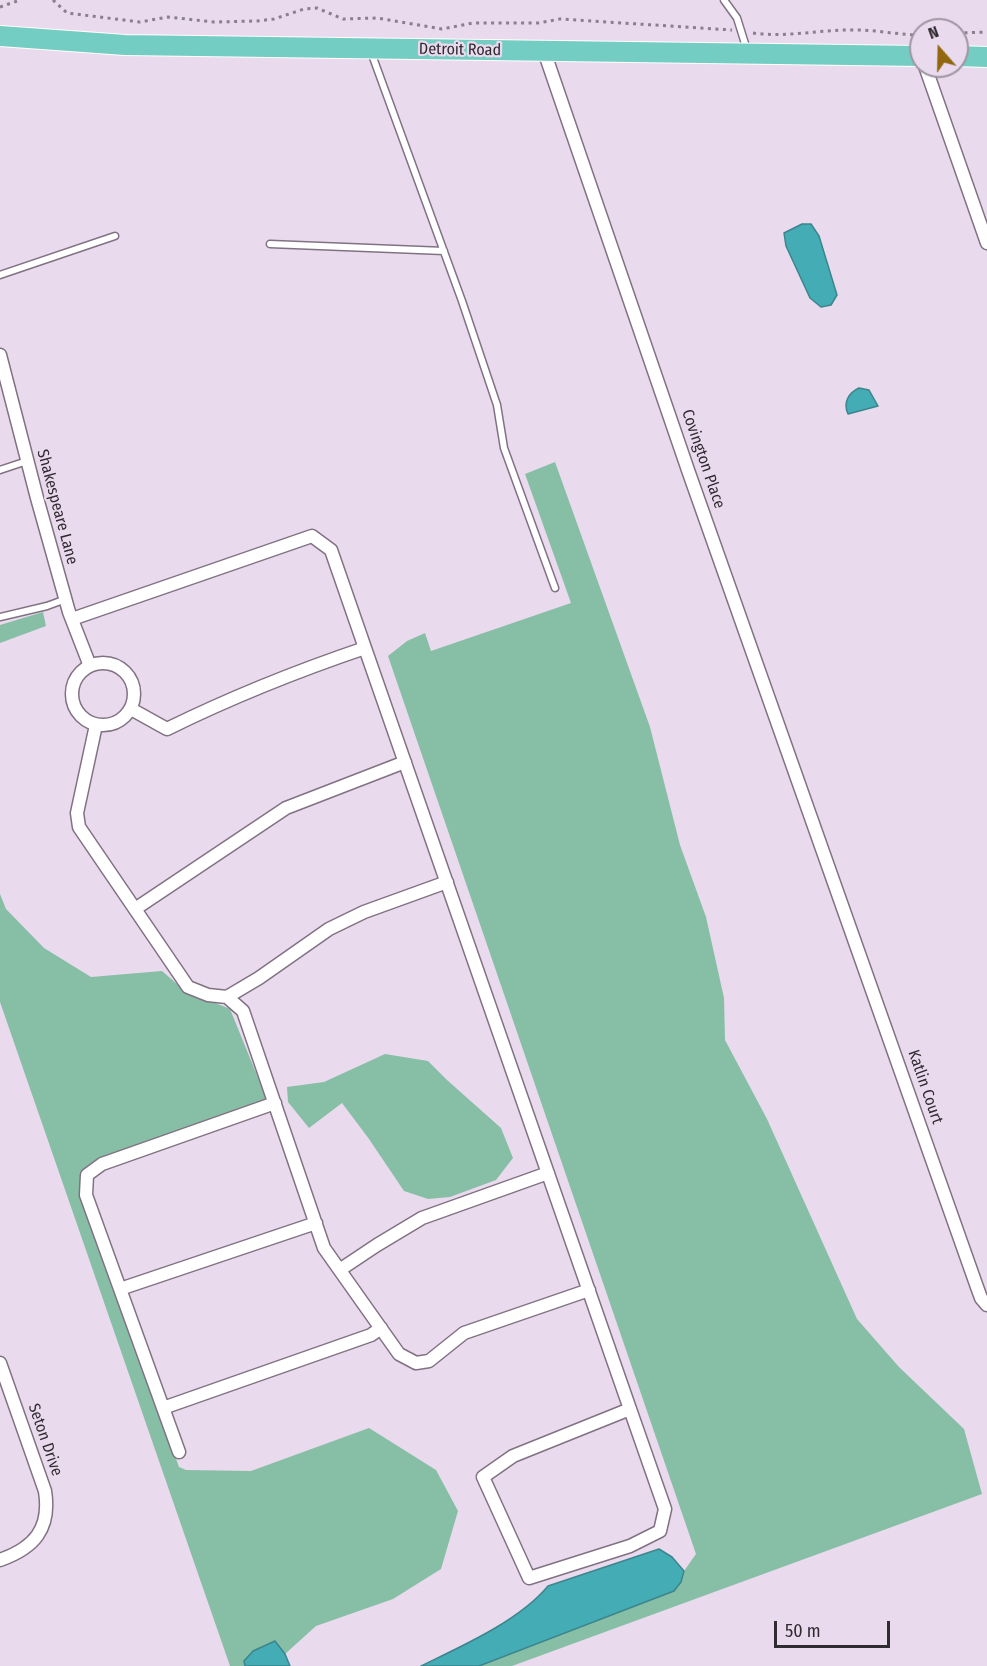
<!DOCTYPE html>
<html>
<head>
<meta charset="utf-8">
<style>
  body { margin:0 }
  #map { position:relative; width:987px; height:1666px; overflow:hidden; background:#eadaed; font-family:"Fira Sans Condensed",sans-serif }
  canvas { display:block }
  .north { position:absolute; left:909px; top:18px; width:60px; height:60px; box-sizing:border-box; background:#eadaed; border:2px solid #a094a2; border-radius:50%; rotate:340deg; font-size:16px; font-weight:700; line-height:24px; text-align:center; color:#302a31 }
  .north::after { content:''; display:block; margin:auto; width:21px; height:27px; background:#916710; clip-path:polygon(50% 0,100% 100%,50% 72%,0 100%) }
  .scale { position:absolute; left:774px; top:1621px; width:116px; height:27px; box-sizing:border-box; border:3px solid #302a31; border-top:0; padding-left:8px; font-size:18px; line-height:21px; white-space:nowrap; color:#302a31; -webkit-text-stroke:4px #eadaed; paint-order:stroke }
</style>
</head>
<body>
<div id="map">
<canvas width="987" height="1666"></canvas>
<div class="north">N</div>
<div class="scale">50 m</div>
</div>
<script>
const ctx = document.querySelector('canvas').getContext('2d');
ctx.lineJoin = 'round';
function paint(path, color) { ctx.fillStyle = color; ctx.fill(path, 'evenodd'); }
function trace(path, color, width, dash) { ctx.strokeStyle = color; ctx.lineWidth = width; ctx.lineCap = dash ? 'butt' : 'round'; ctx.setLineDash(dash || []); ctx.stroke(path); }
function write(font, color, halo, rows, align = 'center') {
  ctx.font = font + ' "Fira Sans Condensed",sans-serif'; ctx.lineWidth = 4.5; ctx.setLineDash([]); ctx.textBaseline = 'middle'; ctx.strokeStyle = halo; ctx.fillStyle = color; for (const [text, x, y, turn = 0] of rows) {
    ctx.save(); ctx.translate(x, y); ctx.rotate((+turn || 0) * Math.PI / 180); ctx.textAlign = isNaN(turn) ? turn : align; if (halo) ctx.strokeText(text, 0, 0); ctx.fillText(text, 0, 0); ctx.restore();
  }
}
const green = new Path2D(`
  M555,462L650,727L680,845L706,917L724,998L725,1040L767,1119L857,1319L899,1367L964,1429L982,1494L512,1666H479L584,1626L681,1582L684,1571L696,1554L388,656L407,641L425,633L431,651L571,603L525,474Z
  M43,612L46,626L0,643V625Z
  M0,894L6,909L44,948L91,977L162,971L184,990L230,1009L267,1100L82,1170L81,1192L179,1467L186,1470L251,1471L369,1428L436,1470L458,1511L441,1569L393,1599L316,1626L285,1654L275,1641L244,1661L245,1666H230L0,1002Z
  M385,1054L428,1061L447,1080L501,1128L513,1158L496,1180L450,1197L428,1199L404,1191L369,1139L342,1103L309,1128L288,1102L287,1087L324,1082Z`);
const water = new Path2D(`
  M802,224H811L819,236L837,295L831,305L821,307L810,298L786,246L784,233Z
  M859,388L869,390L878,406L848,414C843,403 848,393 859,388Z
  M659,1549L672,1557L684,1571L681,1582L674,1591L479,1666H421C462,1646 519,1621 548,1586Z
  M275,1641L285,1654L290,1666H245L244,1661L253,1651Z`);
const path = new Path2D(`
  M53,0L67,13L140,22L168,17L214,22L257,21L274,19L304,9L317,8L343,19L377,18L442,29L473,23H538L560,19L732,30
  M0,7L20,0
  M753,33C788,38 821,29 856,30C878,30 899,35 921,35
  M957,33L987,32`);
const service = new Path2D(`
  M724,0L737,18L747,50
  M371,52L462,301L497,405L504,448L555,588
  M270,244L444,251
  M0,275L115,236
  M0,470L27,461
  M0,617L47,606L66,599`);
const minor = new Path2D(`
  M544,51L689,473L977,1287L981,1298L987,1305
  M925,66L987,243
  M0,355L37,498L69,612L90,666
  M72,619L312,536L331,550L365,648L630,1409L665,1509L660,1531L630,1546L529,1578L483,1477L513,1456L630,1409
  M72 694a31 31 0 1 1 62 0a31 31 0 1 1-62 0Z
  M131,709L167,729C232,697 297,671 365,648
  M96,725L77,813L79,827L188,987L208,995L227,997L259,978L329,929L364,912L447,882
  M135,909L286,808L405,762
  M227,997L243,1011L324,1248L399,1354L416,1363L429,1361L464,1333L589,1290
  M341,1269L377,1245L422,1218L548,1173
  M120,1289L316,1223
  M0,1363L45,1491C51,1529 34,1548 0,1560
  M163,1408L371,1335L381,1328
  M179,1452L86,1195L87,1175L102,1164L275,1103`);
const primary = new Path2D(`
  M0,36L125,45L921,56
  M957,56L987,57`);
const streetNames = [
  ["Detroit Road",460,50,1],
  ["Covington Place",703,459,71],
  ["Shakespeare Lane",57,507,75],
  ["Katlin Court",925,1087,71],
  ["Seton Drive",45,1440,71]
];
paint(green, '#86bfa5');
paint(water, '#43acb4');
trace(water, '#3d858d', 1.5);
trace(service, '#817283', 9);
trace(minor, '#817283', 15);
trace(primary, '#fff', 22);
trace(path, '#8a7f8c', 3, [3, 4.5]);
trace(service, '#fff', 6);
trace(minor, '#fff', 12);
trace(primary, '#74cdc3', 20);
write('16px', '#302a31', '#eadaed', streetNames);
</script>
</body>
</html>
